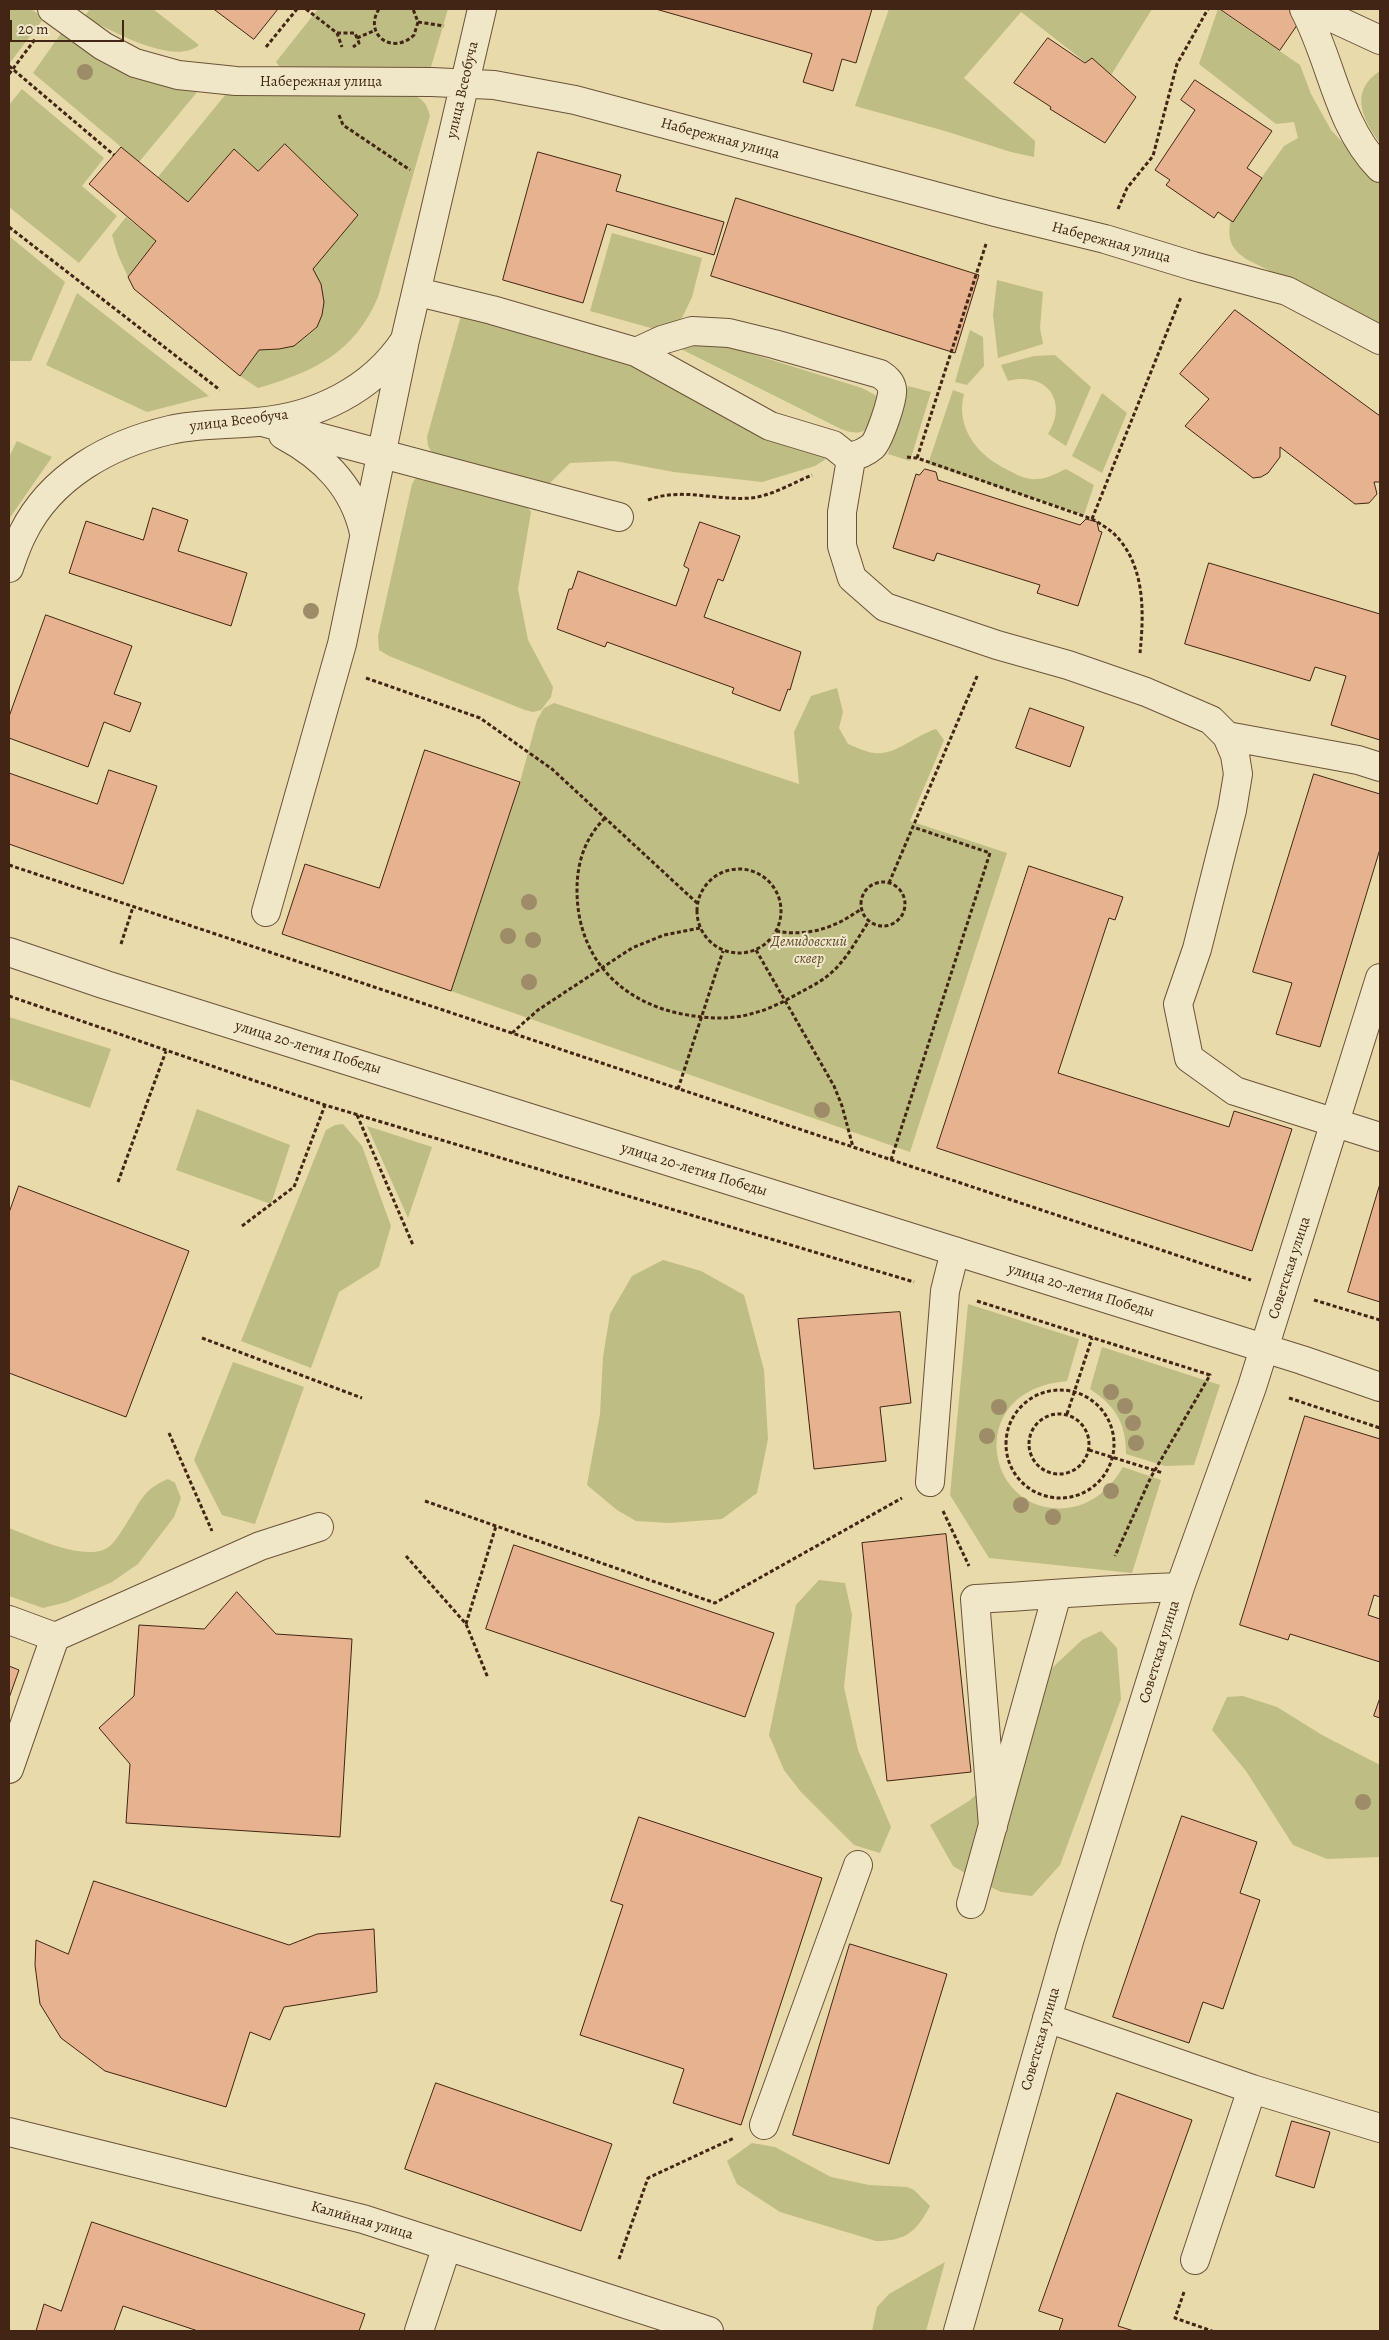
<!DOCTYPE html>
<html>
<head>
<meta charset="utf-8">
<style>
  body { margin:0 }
  #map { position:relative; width:1389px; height:2340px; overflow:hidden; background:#e8daaa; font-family:Alegreya,serif }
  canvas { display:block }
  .frame { position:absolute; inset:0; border:10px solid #422514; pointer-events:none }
  .scale { position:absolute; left:10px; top:20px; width:114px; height:22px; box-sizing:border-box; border:2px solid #422514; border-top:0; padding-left:6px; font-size:15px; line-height:18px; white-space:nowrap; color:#422514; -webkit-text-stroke:4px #f0e7c8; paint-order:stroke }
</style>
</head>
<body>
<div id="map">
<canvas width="1389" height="2340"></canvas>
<div class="frame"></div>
<div class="scale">20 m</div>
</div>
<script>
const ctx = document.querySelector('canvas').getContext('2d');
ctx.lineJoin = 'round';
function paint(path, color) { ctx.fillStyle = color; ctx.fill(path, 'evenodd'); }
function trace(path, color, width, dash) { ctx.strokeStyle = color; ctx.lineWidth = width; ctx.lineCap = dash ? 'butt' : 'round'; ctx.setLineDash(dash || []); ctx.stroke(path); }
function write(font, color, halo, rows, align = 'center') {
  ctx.font = font + ' Alegreya,serif'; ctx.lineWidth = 4; ctx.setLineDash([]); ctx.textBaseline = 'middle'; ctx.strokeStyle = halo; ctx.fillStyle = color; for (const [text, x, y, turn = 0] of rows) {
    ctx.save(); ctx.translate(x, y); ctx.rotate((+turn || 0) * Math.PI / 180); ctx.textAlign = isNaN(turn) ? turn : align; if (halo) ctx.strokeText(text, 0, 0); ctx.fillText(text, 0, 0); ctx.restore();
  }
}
const green = new Path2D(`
  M9,9H31L44,18L9,64Z
  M90,9H153L199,45C173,67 110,29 84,17Z
  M318,9H448L431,67L421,71H283L276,62Z
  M889,9H1152L1108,80L1021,12L964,78L1035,141L1034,157L1011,152L945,131L855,106Z
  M1218,9L1300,65L1311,94L1331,130L1360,161L1380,174V326L1246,259C1231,248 1228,241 1230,222L1284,146L1298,138L1294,122L1276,124L1199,64Z
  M62,32L173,87L198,91L139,162L33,73Z
  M1380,71V143C1362,119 1349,91 1380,71Z
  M22,89L104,158L82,186L117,216L79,263L9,207V105Z
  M226,94L409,95C422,96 427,104 430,116L378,297C355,352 314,372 258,388L240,376L259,350C286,349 298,346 317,327L258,171L234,149L188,202L158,177Z
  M126,217L156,241L128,277L118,255L112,235Z
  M612,233L702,258L692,297L682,318L658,330L590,311Z
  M9,236L65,282L31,361H9Z
  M997,280L1043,292L1040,328L1043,344L998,358L993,315Z
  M77,293L209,396L147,412L46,365Z
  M462,312L615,355L823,453L826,459L815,466L762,482L674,472L615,461L570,463L547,486L434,456L428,446L427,437Z
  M970,330L983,337L984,366L967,385L955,382Z
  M679,344H720L862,388L875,395L879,401C872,424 868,440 841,429L677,347Z
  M1055,355L1091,387L1066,446L1048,434C1069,401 1046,371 1008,381L1001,365L1034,356Z
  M908,386L931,392L910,461L888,454Z
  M953,390L964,394C955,428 978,456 1008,470C1017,475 1027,480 1037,479C1047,479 1057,473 1066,469L1094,485L1084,515L928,464Z
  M1102,393L1127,413L1102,473L1072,456Z
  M17,441L52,457L9,519V457Z
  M418,474L525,504L531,512L518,589L528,640L553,687L551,697L541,710L533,712L525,710L389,656L379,650L378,636L412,484Z
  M837,688L843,712L839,728L848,744C856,747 865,752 874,753C895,756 914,736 936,729L944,740L910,821L1007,853L910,1152L451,991L520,782L537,720L544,708L554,703L799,784L794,732L811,696Z
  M9,1017L111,1049L90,1108L9,1079Z
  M197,1109L290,1145L271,1204L176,1170Z
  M343,1124L362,1146L391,1226L379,1267L339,1292L311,1368L241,1341L326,1130L335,1125Z
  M367,1126L432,1147L408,1218Z
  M663,1260L701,1271L744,1295L764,1370L768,1439L757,1493L722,1519L669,1523L636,1521L617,1510L587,1485L600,1414L603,1357L610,1314L632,1276Z
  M968,1304L1079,1339L1067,1381C961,1390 986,1517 1067,1508C1092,1505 1110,1489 1123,1467L1161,1480L1132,1573L989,1558L950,1495Z
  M1102,1347L1220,1385L1194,1465L1165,1466L1126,1454C1126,1422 1115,1406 1090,1389Z
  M233,1362L304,1387L255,1524L222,1515L194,1460Z
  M168,1479L175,1483L181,1498L174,1517L138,1564L112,1582L67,1602L43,1608L9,1596V1528C33,1537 90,1565 111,1545C120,1536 126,1523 133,1513C143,1495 149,1487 168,1479Z
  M819,1580L845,1583L852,1615L844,1687L858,1750L891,1827L880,1853L854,1845L801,1792L784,1770L769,1735L796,1605Z
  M1101,1631L1117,1648L1121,1699L1060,1865L1032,1896L1001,1892L980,1882L953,1866L930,1825L969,1801L1000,1773L1053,1667L1082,1640Z
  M1243,1696L1277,1707L1322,1735L1380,1765V1857L1327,1859L1293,1845L1246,1771L1212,1730L1227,1697Z
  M752,2143L775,2147L831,2177L869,2185L907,2187L914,2190L930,2206C916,2232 906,2241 876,2241L780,2212L737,2184L727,2161Z
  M945,2262L926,2331H872L877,2307L889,2294Z`);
const building = new Path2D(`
  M214,9H278L254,39Z
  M656,9H872L856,63L842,59L833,91L803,82L812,54Z
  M1220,9H1288L1302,18L1280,50Z
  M1048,38L1085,63L1092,58L1136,97L1105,143L1050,109L1051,107L1014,83Z
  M1195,80L1272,131L1247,168L1262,178L1233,222L1218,212L1214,218L1166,185L1170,180L1155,170L1195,110L1181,100Z
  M285,144L358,215L313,269L321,284L324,302L322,315L317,327L294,346L279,349L259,350L240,376L134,289L128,277L156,241L89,184L121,147L188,202L234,149L258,171Z
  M538,152L621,175L616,191L724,222L714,255L607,224L583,303L503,280Z
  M736,198L979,275L955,353L711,276Z
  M1235,310L1380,416V482H1374L1377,494L1369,503L1355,504L1280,447V457L1268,473L1261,477L1253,478L1185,426L1209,399L1180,374Z
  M925,469L936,472L938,480L1080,525L1086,519L1097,522L1099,531L1102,532L1078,606L1037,593L1040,585L937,553L934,561L893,548L916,474L919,475Z
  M153,508L188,520L178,551L247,573L231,626L69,573L86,521L143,540Z
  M700,522L740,536L723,581L718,579L704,617L801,652L790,690L788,689L780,711L732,693L734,688L607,642L605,647L557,629L569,589H572L578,571L676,606L689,569L684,566Z
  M1209,563L1380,614V740L1331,725L1346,676L1315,667L1310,681L1185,644Z
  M46,615L132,646L114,694L141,703L130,732L104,722L88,767L9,738V717Z
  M1030,708L1084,727L1070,767L1016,748Z
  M425,750L520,782L451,991L282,934L305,864L379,888Z
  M109,770L157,786L123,884L9,844V773L97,804Z
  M1314,774L1380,794V849L1320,1047L1276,1034L1292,983L1253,972Z
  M1029,866L1123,897L1115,920L1109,918L1058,1073L1229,1127L1234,1111L1292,1129L1252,1251L937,1148Z
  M1380,1184V1302L1348,1292Z
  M19,1186L189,1251L126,1417L9,1373V1213Z
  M900,1312L911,1403L880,1407L886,1461L814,1469L798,1319Z
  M1305,1416L1380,1439V1597L1374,1595L1368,1615L1380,1619V1662L1290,1634L1288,1640L1240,1625Z
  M946,1534L971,1772L887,1781L862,1543Z
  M514,1545L774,1633L745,1717L486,1629Z
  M237,1592L276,1634L352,1639L340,1837L126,1823L130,1764L99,1728L134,1696L139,1625L204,1629Z
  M9,1666L19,1670L9,1698Z
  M1380,1698V1718L1374,1716Z
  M1182,1816L1257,1842L1240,1893L1260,1900L1223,2009L1203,2002L1189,2043L1113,2017Z
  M639,1817L822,1878L741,2125L673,2103L684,2069L580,2035L623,1905L611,1901Z
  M94,1881L289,1945L317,1934L374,1929L377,1992L284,2007L270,2040L250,2032L226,2107L105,2071L61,2038L40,2004L35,1965L36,1940L68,1954Z
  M850,1944L947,1974L889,2164L793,2135Z
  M436,2083L612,2144L581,2231L405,2169Z
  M1117,2093L1192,2120L1118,2326L1134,2331H1059L1063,2319L1039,2311Z
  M1292,2121L1330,2132L1314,2188L1276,2176Z
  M92,2222L365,2314L359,2331H198L123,2306L114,2331H36L44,2304L61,2311Z`);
const path = new Path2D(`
  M306,9L337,33L342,47
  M379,9C363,34 392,56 414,35L418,22L413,9
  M418,22L444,26
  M337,33H355L359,43L353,47
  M357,38L376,30
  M266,47L297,9
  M9,66L114,155
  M9,74L36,38
  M339,115L343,125L410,170
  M1118,209L1127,188L1153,156L1177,64L1208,9
  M9,227L220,390
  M907,457L917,458L1092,519C1099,523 1106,527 1112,532C1146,563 1144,613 1140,653
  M917,458L986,244
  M648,500C682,487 716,501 751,498C771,496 793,483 812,475
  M1092,519L1181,297
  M366,678L480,718L552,769L697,903
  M605,818C585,838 577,862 577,890C577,961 625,1007 694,1016C713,1019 735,1019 754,1013C770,1009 785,1001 799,993C810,987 821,982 831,973C847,959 857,939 869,921
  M9,865L1251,1280
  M697 911a42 42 0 1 1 84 0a42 42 0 1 1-84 0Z
  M861 904a22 22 0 1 1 44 0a22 22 0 1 1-44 0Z
  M889,883L978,674
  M776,931C808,937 835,928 861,909
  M121,944L133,907
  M756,950L834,1086L842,1106L853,1147
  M9,996L325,1105L914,1282
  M512,1033L538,1010L632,948L664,935L700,928
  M678,1089L723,951
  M357,1115L413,1245
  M891,1160L990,853L913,827
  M118,1182L166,1051
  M242,1226L294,1187L325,1105
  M1314,1300L1380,1320
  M977,1301L1210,1375L1151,1477L1115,1556
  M202,1338L362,1398
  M1006 1444a54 54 0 1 1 108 0a54 54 0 1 1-108 0Z
  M1289,1398L1380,1428
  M1029 1444a30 30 0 1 1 60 0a30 30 0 1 1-60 0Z
  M1067,1414L1092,1338
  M169,1433L212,1531
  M1089,1450L1163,1473
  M425,1501L715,1603L902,1498
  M943,1511L969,1566
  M406,1556L466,1624L488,1678
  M466,1624L496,1526
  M619,2259L648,2178L734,2138
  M1184,2292L1175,2318L1212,2331`);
const minor = new Path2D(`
  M52,9L103,46L135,63L178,75L236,81L432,82L494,85L575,100L995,212L1105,239L1193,266L1287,291L1380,340
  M1304,9C1332,61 1337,124 1380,168
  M1313,9L1380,40
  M418,292L492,310L636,352L770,426L833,445L848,457L850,465L842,512V546L852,578L885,607L997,645L1068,665L1146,692L1211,720L1227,736L1235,755L1238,774L1232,810L1197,949L1178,1004L1189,1058L1235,1091L1380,1137
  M636,352L662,340L692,331L729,333L774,344L880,374C886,378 891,382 892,389C894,398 879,439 873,446C866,452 857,456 848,457
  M266,423L619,517
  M283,435C324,457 354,487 364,533
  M9,568C13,557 17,544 23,533C51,476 110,444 170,430C198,423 229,425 257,422C316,417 372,390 405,340L482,9
  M1227,736L1358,760L1380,767
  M266,912L342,644L404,345
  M9,952L106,985L1302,1360L1380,1387
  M930,1482L945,1291L955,1251
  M9,1620L55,1637L260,1546L319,1527
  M9,1769L55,1637
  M993,1826L975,1599C1044,1595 1112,1589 1180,1587
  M971,1904L1057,1594
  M1047,2018L1252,2089L1195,2260
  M1252,2089L1380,2128
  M764,2125L858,1865
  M9,2132L363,2219L709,2331
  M419,2331L447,2246
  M958,2331L1070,1938L1180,1587L1252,1387L1380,978`);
const trees = [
  [85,72],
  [311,611],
  [529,902],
  [508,936],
  [533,940],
  [529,982],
  [822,1110],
  [1111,1392],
  [1125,1406],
  [999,1407],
  [1133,1423],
  [987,1436],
  [1136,1443],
  [1111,1491],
  [1021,1505],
  [1053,1517],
  [1363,1802]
];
const streetNames = [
  ["Набережная улица",321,82],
  ["улица Всеобуча",463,90,-77],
  ["Набережная улица",720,139,15],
  ["Набережная улица",1111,243,15],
  ["улица Всеобуча",239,421,-7],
  ["улица 20-летия Победы",308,1048,17],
  ["улица 20-летия Победы",694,1170,17],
  ["Советская улица",1290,1268,-72],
  ["улица 20-летия Победы",1081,1291,17],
  ["Советская улица",1160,1652,-73],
  ["Советская улица",1041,2039,-74],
  ["Калийная улица",362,2221,16]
];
const parkNames = [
  ["Демидовский",809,942],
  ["сквер",809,959]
];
paint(green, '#bebd83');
paint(building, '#e6b28f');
trace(building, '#422514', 1);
trace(minor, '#6c523a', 30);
trace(path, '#422514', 3, [4, 2.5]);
trace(minor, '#f0e7c8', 28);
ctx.fillStyle = '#9e8b67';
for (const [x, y] of trees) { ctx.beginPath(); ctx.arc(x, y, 8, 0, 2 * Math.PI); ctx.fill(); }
write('15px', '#422514', '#f0e7c8', streetNames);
write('italic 15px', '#614b30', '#f0e7c8', parkNames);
</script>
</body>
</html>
